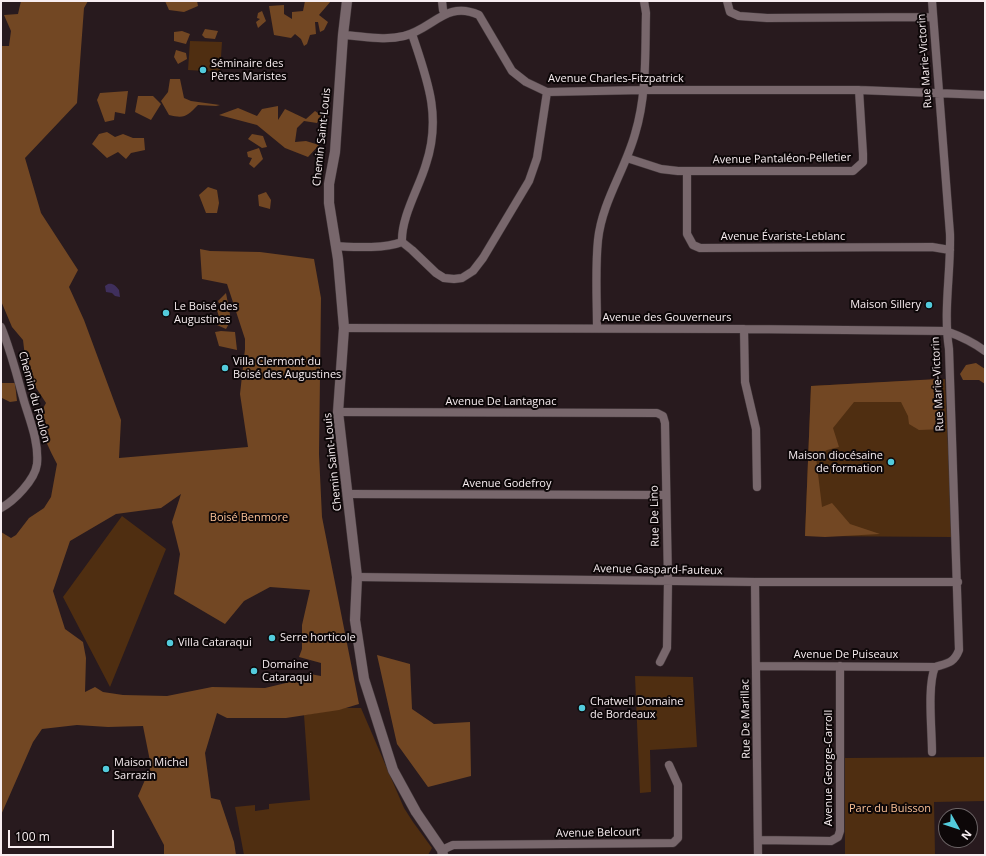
<!DOCTYPE html>
<html>
<head>
<meta charset="utf-8">
<style>
  body { margin:0 }
  #map { position:relative; width:986px; height:856px; overflow:hidden; background:#281a1e; font-family:"Open Sans",sans-serif }
  canvas { display:block }
  .frame { position:absolute; inset:0; border:2px solid #f7edf0; pointer-events:none }
  .north { position:absolute; left:938px; top:808px; width:40px; height:40px; box-sizing:border-box; background:#0d0708; border:1px solid #6b6365; border-radius:50%; rotate:129deg; font-size:11px; font-weight:700; line-height:16px; text-align:center; color:#f7edf0 }
  .north::after { content:''; display:block; margin:auto; width:14px; height:18px; background:#53cbdc; clip-path:polygon(50% 0,100% 100%,50% 72%,0 100%) }
  .scale { position:absolute; left:8px; top:830px; width:106px; height:18px; box-sizing:border-box; border:2px solid #f7edf0; border-top:0; padding-left:5px; font-size:12px; line-height:14px; white-space:nowrap; color:#f7edf0; -webkit-text-stroke:3px #0d0708; paint-order:stroke }
</style>
</head>
<body>
<div id="map">
<canvas width="986" height="856"></canvas>
<div class="frame"></div>
<div class="north">N</div>
<div class="scale">100 m</div>
</div>
<script>
const ctx = document.querySelector('canvas').getContext('2d');
ctx.lineJoin = 'round';
function paint(path, color) { ctx.fillStyle = color; ctx.fill(path, 'evenodd'); }
function trace(path, color, width, dash) { ctx.strokeStyle = color; ctx.lineWidth = width; ctx.lineCap = dash ? 'butt' : 'round'; ctx.setLineDash(dash || []); ctx.stroke(path); }
function write(font, color, halo, rows, align = 'center') {
  ctx.font = font + ' "Open Sans",sans-serif'; ctx.lineWidth = 4; ctx.setLineDash([]); ctx.textBaseline = 'middle'; ctx.strokeStyle = halo; ctx.fillStyle = color; for (const [text, x, y, turn = 0] of rows) {
    ctx.save(); ctx.translate(x, y); ctx.rotate((+turn || 0) * Math.PI / 180); ctx.textAlign = isNaN(turn) ? turn : align; if (halo) ctx.strokeText(text, 0, 0); ctx.fillText(text, 0, 0); ctx.restore();
  }
}
const green = new Path2D(`
  M190,41L222,42L220,72L188,70Z
  M945,379L952,537L805,536L811,386Z
  M122,516L166,549L110,687L63,597Z
  M635,676L693,677L697,747L650,750L651,792L640,793Z
  M345,708H361L404,808L413,822L432,848L428,855H244L235,807L255,805V811L269,809V804L310,800L304,715Z
  M985,757V801L934,802L935,855H845V758Z`);
const forest = new Path2D(`
  M21,1H88L84,8L77,103L25,158L41,213L78,270L69,287L84,320L121,420L119,458L248,447L240,394L245,349V339L227,284L202,279L200,249L210,251L260,252L314,259L321,298L319,454L322,517L359,704L339,710L286,718H227L217,713L205,753L211,798L220,800L234,842L236,855H164V845L138,796L151,766L143,726L108,727L77,725L42,729L33,742L1,815V532L11,538L16,535L29,518L44,508L51,497L57,464C49,450 44,435 36,421L46,403L31,380L26,365L23,340L12,327L1,301V46H9L11,31L4,15L18,14ZM181,494L172,522L180,554L174,594L225,624L244,601L270,587L310,590L302,625V649L299,657L321,663V676L310,674L290,682L265,688L212,687L167,696L123,695L103,692L95,687L85,692L86,658L83,642L65,629L53,591L70,541L116,514L161,508Z
  M165,1H197L198,6L184,12L169,10Z
  M305,1H331L319,15L328,22L324,30L320,32L318,22H315L316,34L310,35L307,44L304,46L301,39L295,34L291,38L274,35L269,6L284,5V14L292,19V12L303,11Z
  M262,11L266,21L258,28L256,22L260,19L257,18L258,13Z
  M205,29L218,31L215,39L205,38L202,35Z
  M182,31L190,34L186,44L174,41V32Z
  M176,50L186,53L187,59L178,64L174,57Z
  M170,79H180L184,98L191,101L220,105L216,106L198,105C187,116 185,119 169,115L161,101L168,92Z
  M128,91L125,114L115,112L114,120L105,122L97,100L100,93Z
  M138,96H153L161,104L151,120L135,112Z
  M278,106V120L285,109L306,119L315,111L321,115L317,123L304,121L297,128L295,142L306,141L319,145L308,157L285,148L257,125L219,115L238,108L257,116L262,109Z
  M107,132L115,137L123,134L133,138H144L145,150L131,153L126,159L118,152L107,158L92,144L99,134Z
  M252,134L263,136L267,147L262,148L248,139Z
  M259,148L263,159L254,168L249,164L252,158L248,157L247,152Z
  M208,187L217,190L219,203L217,213H206L199,195Z
  M266,192L271,200L270,209L259,206L258,195Z
  M226,293L231,320L226,329L217,325L219,317L217,310L221,308L218,301Z
  M221,331L235,332L237,350L219,346L215,332Z
  M976,363L985,369V384L979,380H963L960,374L966,365Z
  M938,379L944,429L919,430L909,424L908,416L901,402H854L833,428L839,447L827,450L816,457L822,507L832,503L850,524L880,534L825,537L805,536L811,386Z
  M2,383H15L17,401L10,402L2,398Z
  M377,655L410,664L412,709L434,724L470,722L471,776L428,787L397,744Z`);
const water = new Path2D(`
  M108,284C113,283 116,286 119,290L120,297L115,296L112,293L106,292L105,286Z`);
const minor = new Path2D(`
  M442,1L443,10
  M727,1L730,12L739,16L767,18L933,17
  M932,1L950,234C951,272 943,311 949,349L959,650C954,663 948,663 935,667C927,686 932,730 932,752
  M343,35C363,36 384,41 404,36C433,29 446,0 479,15L512,71L526,82L547,92L643,90H859L985,95
  M627,158L661,169L678,171H853L863,162V154L859,90
  M687,171V234L693,245L700,248L932,247L950,250
  M402,242L412,250L436,273L444,278L454,279L462,278L473,271L483,258L529,181L537,158L547,92
  M402,242C401,217 419,188 426,164C442,116 427,79 412,34
  M336,246C355,247 384,249 402,242
  M1,327C11,351 17,376 24,401C30,421 39,442 37,464C35,480 14,501 1,508
  M344,328L744,329L946,331C960,336 973,342 985,351
  M597,328C597,299 595,269 598,240C602,202 625,170 635,134C647,95 645,53 646,13L644,1
  M744,329L745,382L756,429L757,487
  M338,412L657,413L663,416L665,423L668,581L667,648L660,662
  M348,494L665,495
  M357,577L755,582H958
  M755,582L758,855
  M756,666L935,667
  M758,840L831,841L838,837L840,831V666
  M442,850L453,845L673,843L678,838V785L669,765`);
const tertiary = new Path2D(`
  M347,1L343,35L335,152L329,184V203L338,259L344,328L338,412L357,577L355,620L364,679L393,770L416,812L442,850L443,855`);
const markers = [
  [203,70,4,"#53cbdc"],
  [929,305,4,"#53cbdc"],
  [166,313,4,"#53cbdc"],
  [225,368,4,"#53cbdc"],
  [891,462,4,"#53cbdc"],
  [272,638,4,"#53cbdc"],
  [170,643,4,"#53cbdc"],
  [254,671,4,"#53cbdc"],
  [582,708,4,"#53cbdc"],
  [106,769,4,"#53cbdc"]
];
const streetNames = [
  ["Rue Marie-Victorin",925,61,-94],
  ["Avenue Charles-Fitzpatrick",616,79],
  ["Chemin Saint-Louis",322,137,-84],
  ["Avenue Pantaléon-Pelletier",782,159,-1],
  ["Avenue Évariste-Leblanc",783,237],
  ["Avenue des Gouverneurs",667,318],
  ["Rue Marie-Victorin",938,384,-93],
  ["Chemin du Foulon",34,397,75],
  ["Avenue De Lantagnac",501,402],
  ["Chemin Saint-Louis",333,462,-96],
  ["Avenue Godefroy",507,484],
  ["Rue De Lino",655,516,-91],
  ["Avenue Gaspard-Fauteux",658,570,1],
  ["Avenue De Puiseaux",846,655],
  ["Rue De Marillac",746,719,-91],
  ["Avenue George-Carroll",829,768,-90],
  ["Avenue Belcourt",598,833,-1]
];
const poiNames = [
  ["Séminaire des",211,64],
  ["Pères Maristes",211,77],
  ["Maison Sillery",921,305,"right"],
  ["Le Boisé des",174,307],
  ["Augustines",174,320],
  ["Villa Clermont du",233,362],
  ["Boisé des Augustines",233,375],
  ["Maison diocésaine",883,456,"right"],
  ["de formation",883,469,"right"],
  ["Serre horticole",280,638],
  ["Villa Cataraqui",178,643],
  ["Domaine",262,665],
  ["Cataraqui",262,678],
  ["Chatwell Domaine",590,702],
  ["de Bordeaux",590,715],
  ["Maison Michel",114,763],
  ["Sarrazin",114,776]
];
const parkNames = [
  ["Boisé Benmore",249,518],
  ["Parc du Buisson",890,809]
];
paint(green, '#4f2e11');
paint(forest, '#724723');
paint(water, '#3f2f5c');
trace(minor, '#43383b', 9);
trace(tertiary, '#43383b', 11);
trace(minor, '#78676c', 8);
trace(tertiary, '#78676c', 10);
for (const [x, y, r, color] of markers) { const dot = new Path2D(); dot.arc(x, y, r, 0, 2 * Math.PI); ctx.fillStyle = color; ctx.fill(dot); trace(dot, '#0d0708', 1.5); }
write('11px', '#f7edf0', '#0d0708', streetNames);
write('11px', '#f7edf0', '#0d0708', poiNames, 'left');
write('11px', '#fac196', '#0d0708', parkNames);
</script>
</body>
</html>
